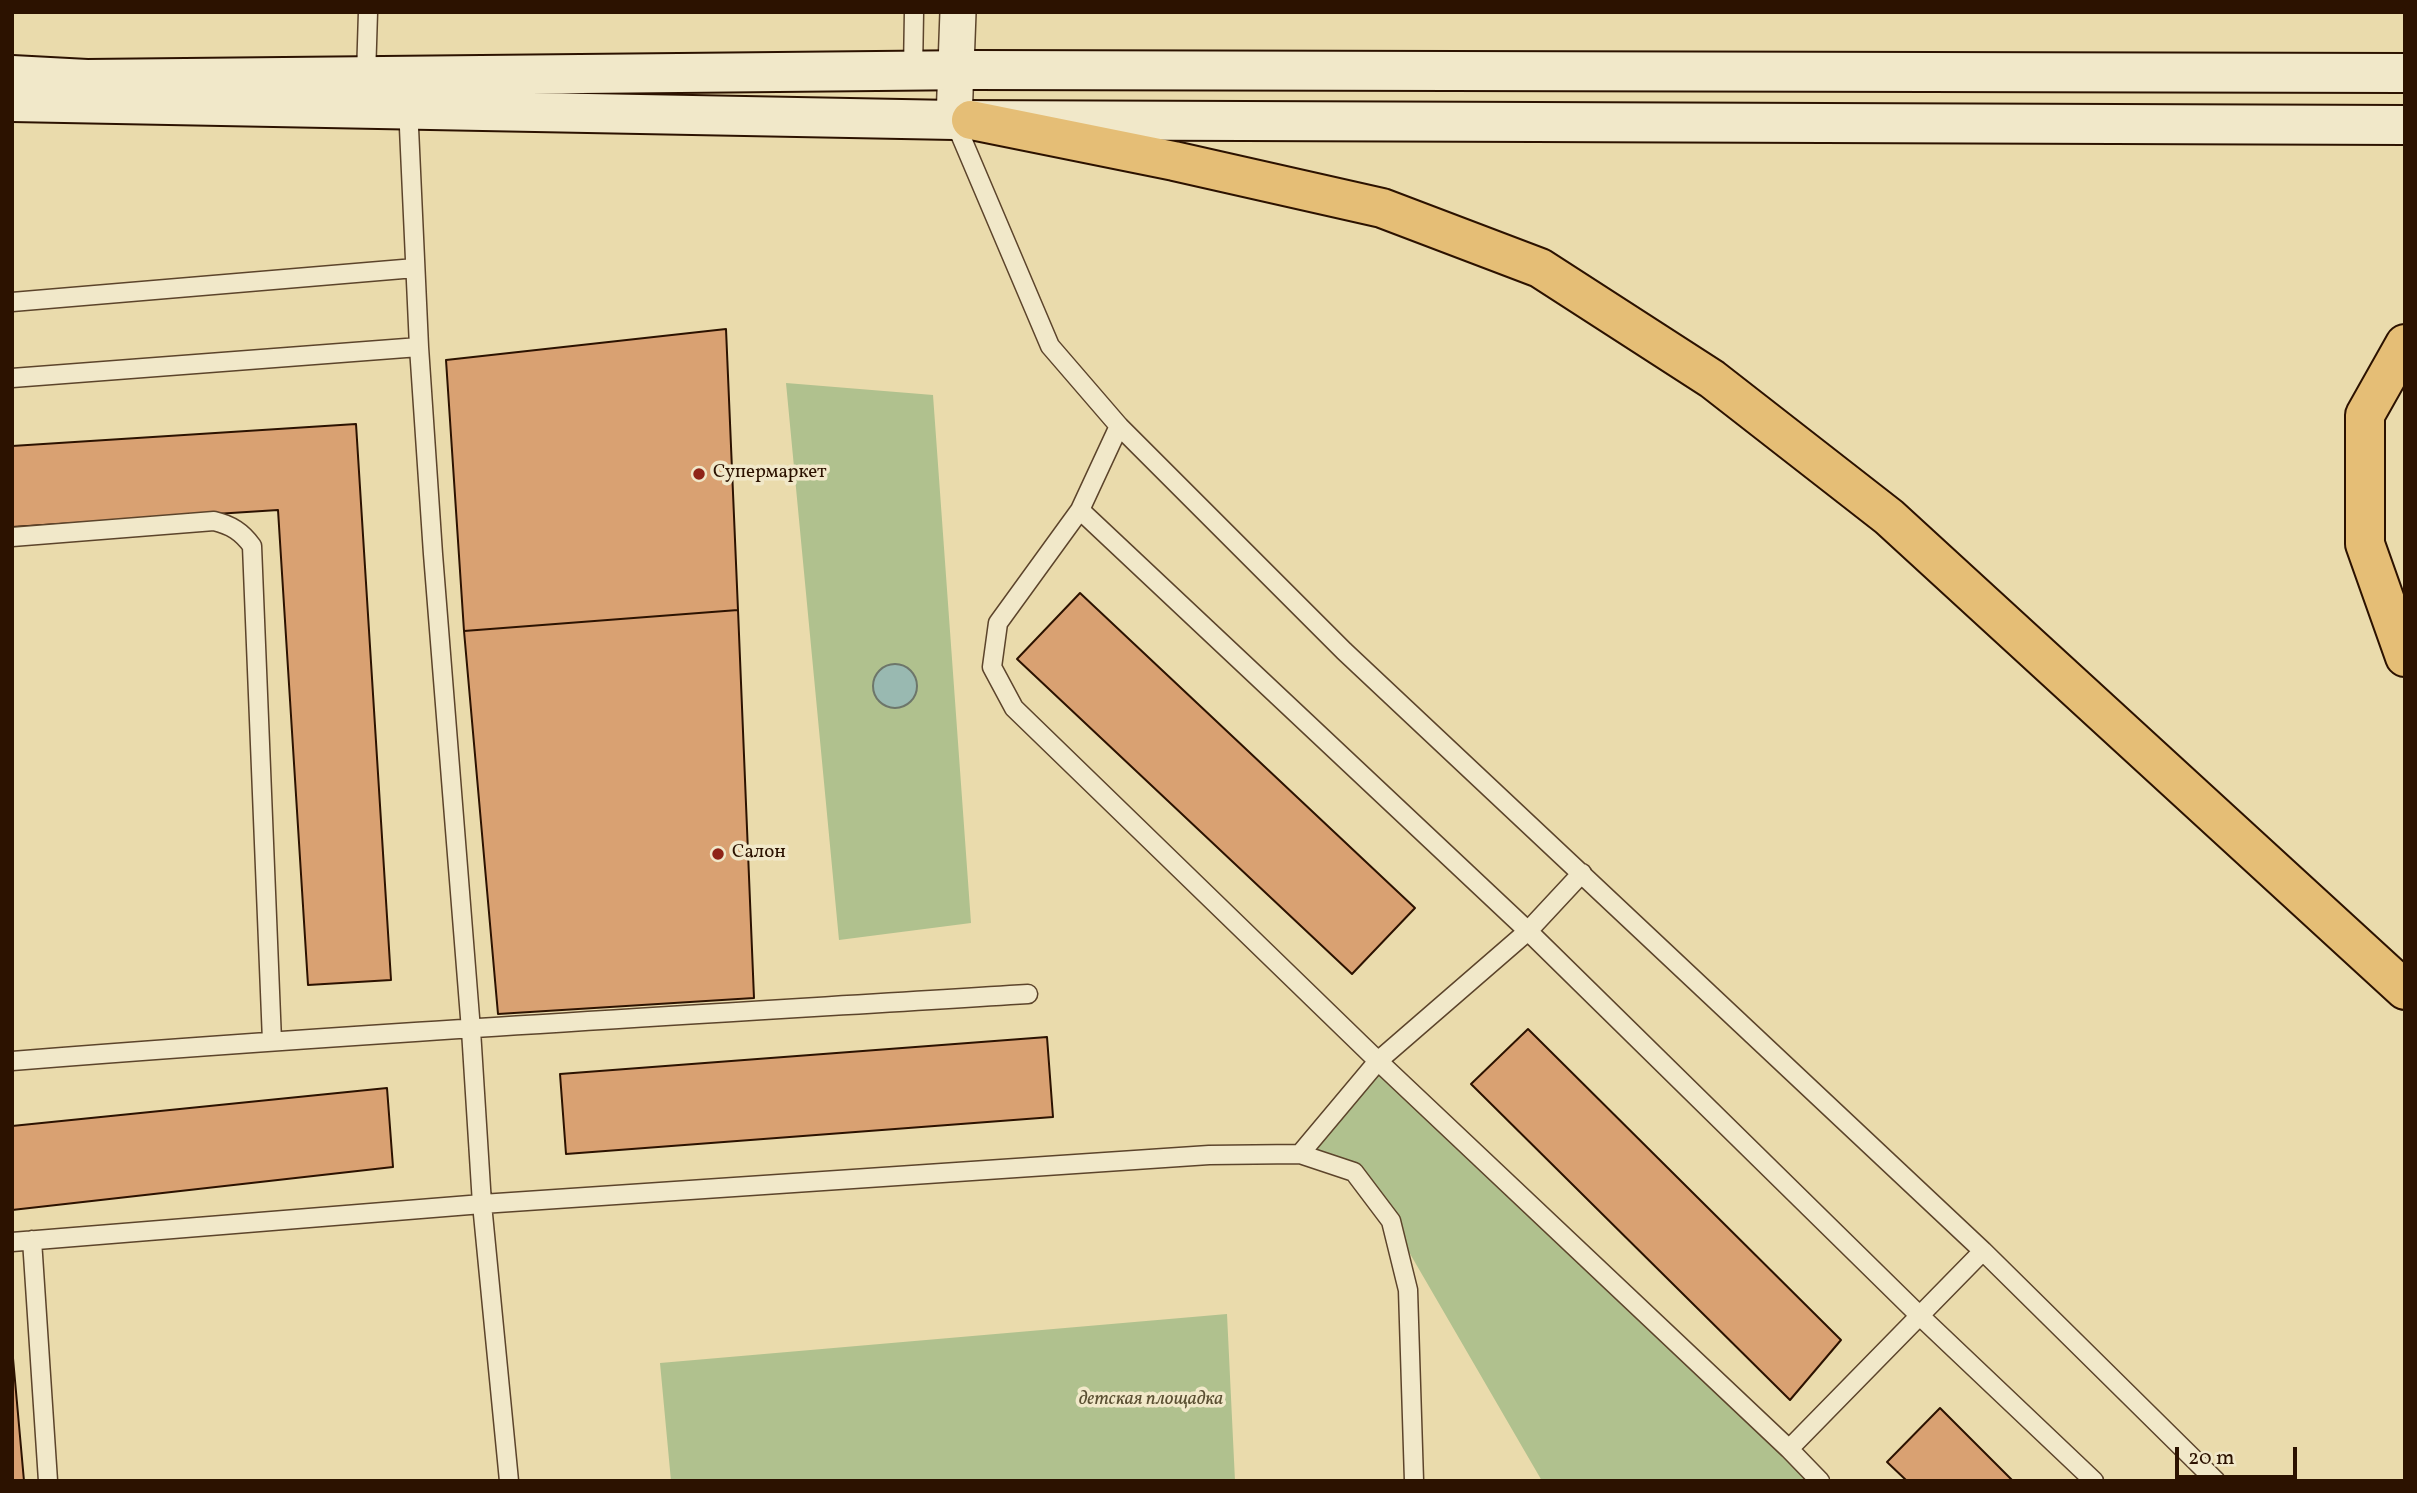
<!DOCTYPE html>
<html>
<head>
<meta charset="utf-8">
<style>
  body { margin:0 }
  #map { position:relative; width:2417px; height:1493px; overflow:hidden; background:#eadbac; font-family:Vollkorn,serif }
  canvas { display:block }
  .frame { position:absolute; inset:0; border:14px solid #2c1200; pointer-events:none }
  .scale { position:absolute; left:2175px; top:1447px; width:122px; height:32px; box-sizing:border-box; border:4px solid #2c1200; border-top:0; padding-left:9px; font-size:21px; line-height:24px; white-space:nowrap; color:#2c1200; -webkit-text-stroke:5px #f1e8c9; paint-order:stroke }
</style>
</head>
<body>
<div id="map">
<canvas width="2417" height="1493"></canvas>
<div class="frame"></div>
<div class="scale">20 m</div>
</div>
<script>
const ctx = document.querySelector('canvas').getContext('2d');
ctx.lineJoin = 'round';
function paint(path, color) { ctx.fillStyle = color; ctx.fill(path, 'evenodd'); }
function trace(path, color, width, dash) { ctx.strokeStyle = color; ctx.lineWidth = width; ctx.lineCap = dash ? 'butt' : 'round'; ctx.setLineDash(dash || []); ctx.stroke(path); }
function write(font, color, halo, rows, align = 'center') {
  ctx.font = font + ' Vollkorn,serif'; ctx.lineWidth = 7; ctx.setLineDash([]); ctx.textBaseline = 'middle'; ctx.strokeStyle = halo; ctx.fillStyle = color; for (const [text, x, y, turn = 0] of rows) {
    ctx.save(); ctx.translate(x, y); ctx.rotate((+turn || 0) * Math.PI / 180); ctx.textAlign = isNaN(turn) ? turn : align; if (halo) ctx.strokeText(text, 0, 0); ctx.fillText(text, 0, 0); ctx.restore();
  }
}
const green = new Path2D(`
  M786,383L933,395L971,923L839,940Z
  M1378,1061L1820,1481H1542L1391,1221L1354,1172L1300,1154Z
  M1227,1314L1235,1481H671L660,1363Z`);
const water = new Path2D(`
  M873 686a22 22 0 1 1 44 0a22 22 0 1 1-44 0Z`);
const building = new Path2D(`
  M726,329L738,610L464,631L446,360Z
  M356,424L391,980L308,985L278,510L12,527V446Z
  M1080,593L1415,908L1352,974L1017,659Z
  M738,610L754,998L498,1014L464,631Z
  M1528,1029L1841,1340L1790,1400L1471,1084Z
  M1047,1037L1053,1117L566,1154L560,1074Z
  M387,1088L393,1167L12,1210V1126Z
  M12,1347L24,1481H12Z
  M1940,1408L2013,1481H1907L1887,1462Z`);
const lane = new Path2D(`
  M913,71L914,12
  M366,76L368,12
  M408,106L419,347L433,554L471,1030L482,1204L509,1481
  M954,120L1050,346L1119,426L1344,651L1983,1251L2216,1481
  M12,302L415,268
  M12,378L419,347
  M1119,426L1080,510L998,623L992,667L1014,708L1378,1061L1789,1449L1820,1481
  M1080,510L1528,931L1920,1316L2094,1481
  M12,537L214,521C231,525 242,532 252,546L272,1041
  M12,1061C350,1034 689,1015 1028,994
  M1300,1154L1378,1061L1528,931L1582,873
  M32,1240L48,1481
  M12,1242L482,1204L1209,1155L1300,1154L1354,1172L1391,1221L1408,1290L1414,1481
  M1789,1449L1983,1251`);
const street = new Path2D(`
  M954,120L958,12`);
const secondary = new Path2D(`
  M12,75L87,79L975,70L2405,73
  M12,102L954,120L2405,125`);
const primary = new Path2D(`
  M971,120L1174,161L1382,208L1540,268L1712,379L1889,517L2405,990
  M2405,344L2365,415V544L2405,657`);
const markers = [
  [699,474,7,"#8f2418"],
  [718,854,7,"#8f2418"]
];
const poiNames = [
  ["Супермаркет",713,474],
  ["Салон",732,854]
];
const parkNames = [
  ["детская площадка",1151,1401]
];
paint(green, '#b0c18e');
paint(water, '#99b9b1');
trace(water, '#6d766a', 2);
paint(building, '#d9a172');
trace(building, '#2c1200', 2);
trace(lane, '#5c442b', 21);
trace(street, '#5c442b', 38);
trace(secondary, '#2c1200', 42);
trace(primary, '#2c1200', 42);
trace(lane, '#f1e8c9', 18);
trace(street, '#f1e8c9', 35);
trace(secondary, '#f1e8c9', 38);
trace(primary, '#e5be76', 38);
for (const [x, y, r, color] of markers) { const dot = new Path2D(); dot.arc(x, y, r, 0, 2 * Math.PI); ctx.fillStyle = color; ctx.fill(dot); trace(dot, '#f1e8c9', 2.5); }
write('19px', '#2c1200', '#f1e8c9', poiNames, 'left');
write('italic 19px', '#5a4f32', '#f1e8c9', parkNames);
</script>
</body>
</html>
